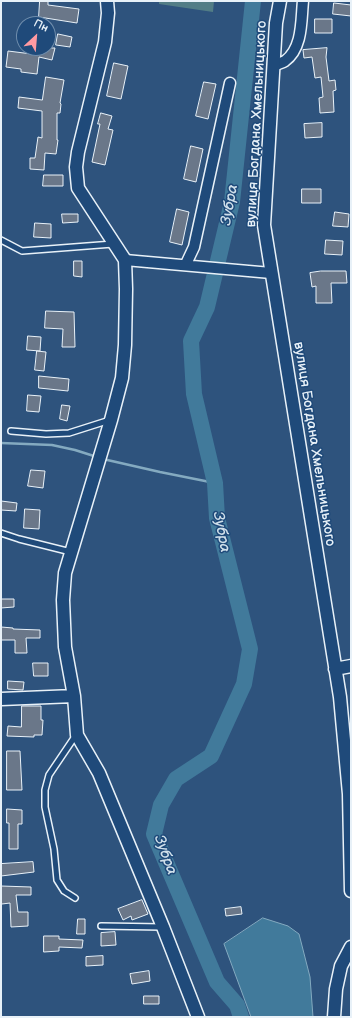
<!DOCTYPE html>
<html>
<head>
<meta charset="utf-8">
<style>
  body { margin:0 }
  #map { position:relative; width:352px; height:1018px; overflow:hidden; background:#2e537d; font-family:"Balsamiq Sans",sans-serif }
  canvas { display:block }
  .frame { position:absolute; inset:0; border:2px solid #e8f1f8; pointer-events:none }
  .north { position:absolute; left:16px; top:16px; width:40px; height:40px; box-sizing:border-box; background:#1f4a7a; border:1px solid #6f8dac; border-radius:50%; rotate:26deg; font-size:11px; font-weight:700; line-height:16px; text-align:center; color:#e8f1f8 }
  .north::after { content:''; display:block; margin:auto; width:14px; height:18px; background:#ff9aa2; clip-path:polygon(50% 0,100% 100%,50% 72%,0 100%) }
</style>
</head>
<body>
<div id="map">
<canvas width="352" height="1018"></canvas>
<div class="frame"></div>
<div class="north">Пн</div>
</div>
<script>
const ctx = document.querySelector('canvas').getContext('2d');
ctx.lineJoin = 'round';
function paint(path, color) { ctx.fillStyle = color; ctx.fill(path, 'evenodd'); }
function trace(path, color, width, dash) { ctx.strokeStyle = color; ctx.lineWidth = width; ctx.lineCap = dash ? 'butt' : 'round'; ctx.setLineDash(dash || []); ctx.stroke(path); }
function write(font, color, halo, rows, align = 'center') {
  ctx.font = font + ' "Balsamiq Sans",sans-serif'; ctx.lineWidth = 3; ctx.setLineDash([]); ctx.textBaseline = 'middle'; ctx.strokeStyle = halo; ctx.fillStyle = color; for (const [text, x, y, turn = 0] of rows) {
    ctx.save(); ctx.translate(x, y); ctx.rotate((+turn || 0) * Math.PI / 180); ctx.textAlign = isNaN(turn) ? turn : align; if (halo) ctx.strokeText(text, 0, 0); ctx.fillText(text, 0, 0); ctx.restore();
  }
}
const green = new Path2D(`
  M159,1H214L213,12L159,4Z`);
const water = new Path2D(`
  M263,918L288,926L299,934L310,977L313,1017H251L224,944Z`);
const stream = new Path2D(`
  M1,443L52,445L75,450L97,457
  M103,459L160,472L215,483`);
const river = new Path2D(`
  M241,1017L237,1005L217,982L154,834L161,805L176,779L211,756L244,684L250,649L217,518L215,483L194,394L191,341L207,307L232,202L253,1`);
const building = new Path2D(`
  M40,1H48V5L79,9L77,23L39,17Z
  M334,3L351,5V16L333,14Z
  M315,19H332V33H315Z
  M58,34L72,37L70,47L56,45Z
  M33,48H55L52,60L39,57L37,74L21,72V69L6,67L8,51L32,54Z
  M327,48L326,57L329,81L335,80L336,90L333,91L334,112L320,113L319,98L323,97L321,77L315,78L312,57L304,58L303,50Z
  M114,63L128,66L121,99L107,96Z
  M46,77L64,80L60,103L61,104L60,113H57V140H58L56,154L45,153L44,170L30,169V158H35L38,137L42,138V111L18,108L19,97L42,100Z
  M204,82L216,84L208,119L196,116Z
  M101,113L112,116L108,129L113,130L105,165L92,162L100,124H98Z
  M322,123V137L305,138L304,124Z
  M191,146L203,149L196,182L184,179Z
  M44,175H63V186H43Z
  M302,189H321V203H302Z
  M177,209L189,212L182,245L170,242Z
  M335,212L349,214L348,227L333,226Z
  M62,214H78V222L63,223Z
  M35,223L51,224V238L34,237Z
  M326,240L343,241L342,255L325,254Z
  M74,261H82V277L74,276Z
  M321,271H346L347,283H331L332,303H316V286L312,287L310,273Z
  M46,311L74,312L75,347H62L63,329L45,328Z
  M28,336L41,337L40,351L27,350Z
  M37,351L46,352L44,371L35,370Z
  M39,376L69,379L68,391L39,388Z
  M28,395L41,396L39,412L27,411Z
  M62,405L70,406L67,421L60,419Z
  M31,470L45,471L43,488L28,486Z
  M1,501L17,503L16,511L1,510Z
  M25,509L40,510L39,529L24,528Z
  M1,599H14V607L1,608Z
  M1,627L13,628V629L40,630V638H26L27,653H15V640H1Z
  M33,663H48V676H34Z
  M8,681L24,682L23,690L8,689Z
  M22,706H41V720H43L42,735H34V737L7,736L8,726L21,727Z
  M7,751H20L22,790H7Z
  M7,809L22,810V824H18V849H9V823H7Z
  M33,862L34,872L1,876V864Z
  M1,886L31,887V895H16L18,912H28V926L11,927L10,903L2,904Z
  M142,900L148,914L132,920L131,916L123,920L118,909Z
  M241,907L242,914L226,916L225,909Z
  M78,919H85V934H77Z
  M115,932L116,945L101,946V933Z
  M44,936H59V939L83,940L82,948L59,947V951L44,952Z
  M103,956V965L86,966V957Z
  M149,971L150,981L132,984L130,974Z
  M144,996H159V1004H144Z`);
const service = new Path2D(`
  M1,240L22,251L113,244
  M11,431L46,434L69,433L110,420
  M1,533L19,539L71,552
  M75,898L64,891L57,880L54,849L45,807V790L49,775L76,735
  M101,926L162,927`);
const minor = new Path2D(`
  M274,66C277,64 282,63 285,61C303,48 301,20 303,1
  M125,260L271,273
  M186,264L194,247L230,83`);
const tertiary = new Path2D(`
  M107,1L108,13L105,42L78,152L76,167L78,188L125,260L126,289L125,345L122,378L111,420L65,573L63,600L65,647L74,696L77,735L99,773L163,927L198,1017
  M280,1L276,23L264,225L340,697L349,794L351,891
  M335,669L351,666
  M1,699L74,696
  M334,1017L336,989L341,966L351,947`);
const streetNames = [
  ["вулиця Богдана Хмельницького",257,124,-87],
  ["вулиця Богдана Хмельницького",314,444,81]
];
const waterNames = [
  ["Зубра",230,205,-80],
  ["Зубра",221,532,79],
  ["Зубра",165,855,70]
];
paint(green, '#527d86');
paint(water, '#417a9b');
trace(water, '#84aac0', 1);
trace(stream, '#84aac0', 2.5);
trace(river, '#417a9b', 16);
paint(building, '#6a7789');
trace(building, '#e8f1f8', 1);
trace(service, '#e8f1f8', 8);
trace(minor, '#e8f1f8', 13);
trace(tertiary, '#e8f1f8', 15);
trace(service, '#1f4a7a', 5);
trace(minor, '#1f4a7a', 10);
trace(tertiary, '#1f4a7a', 12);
write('14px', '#e8f1f8', '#1f4a7a', streetNames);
write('italic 15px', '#cfdfea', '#1f4a7a', waterNames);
</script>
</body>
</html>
